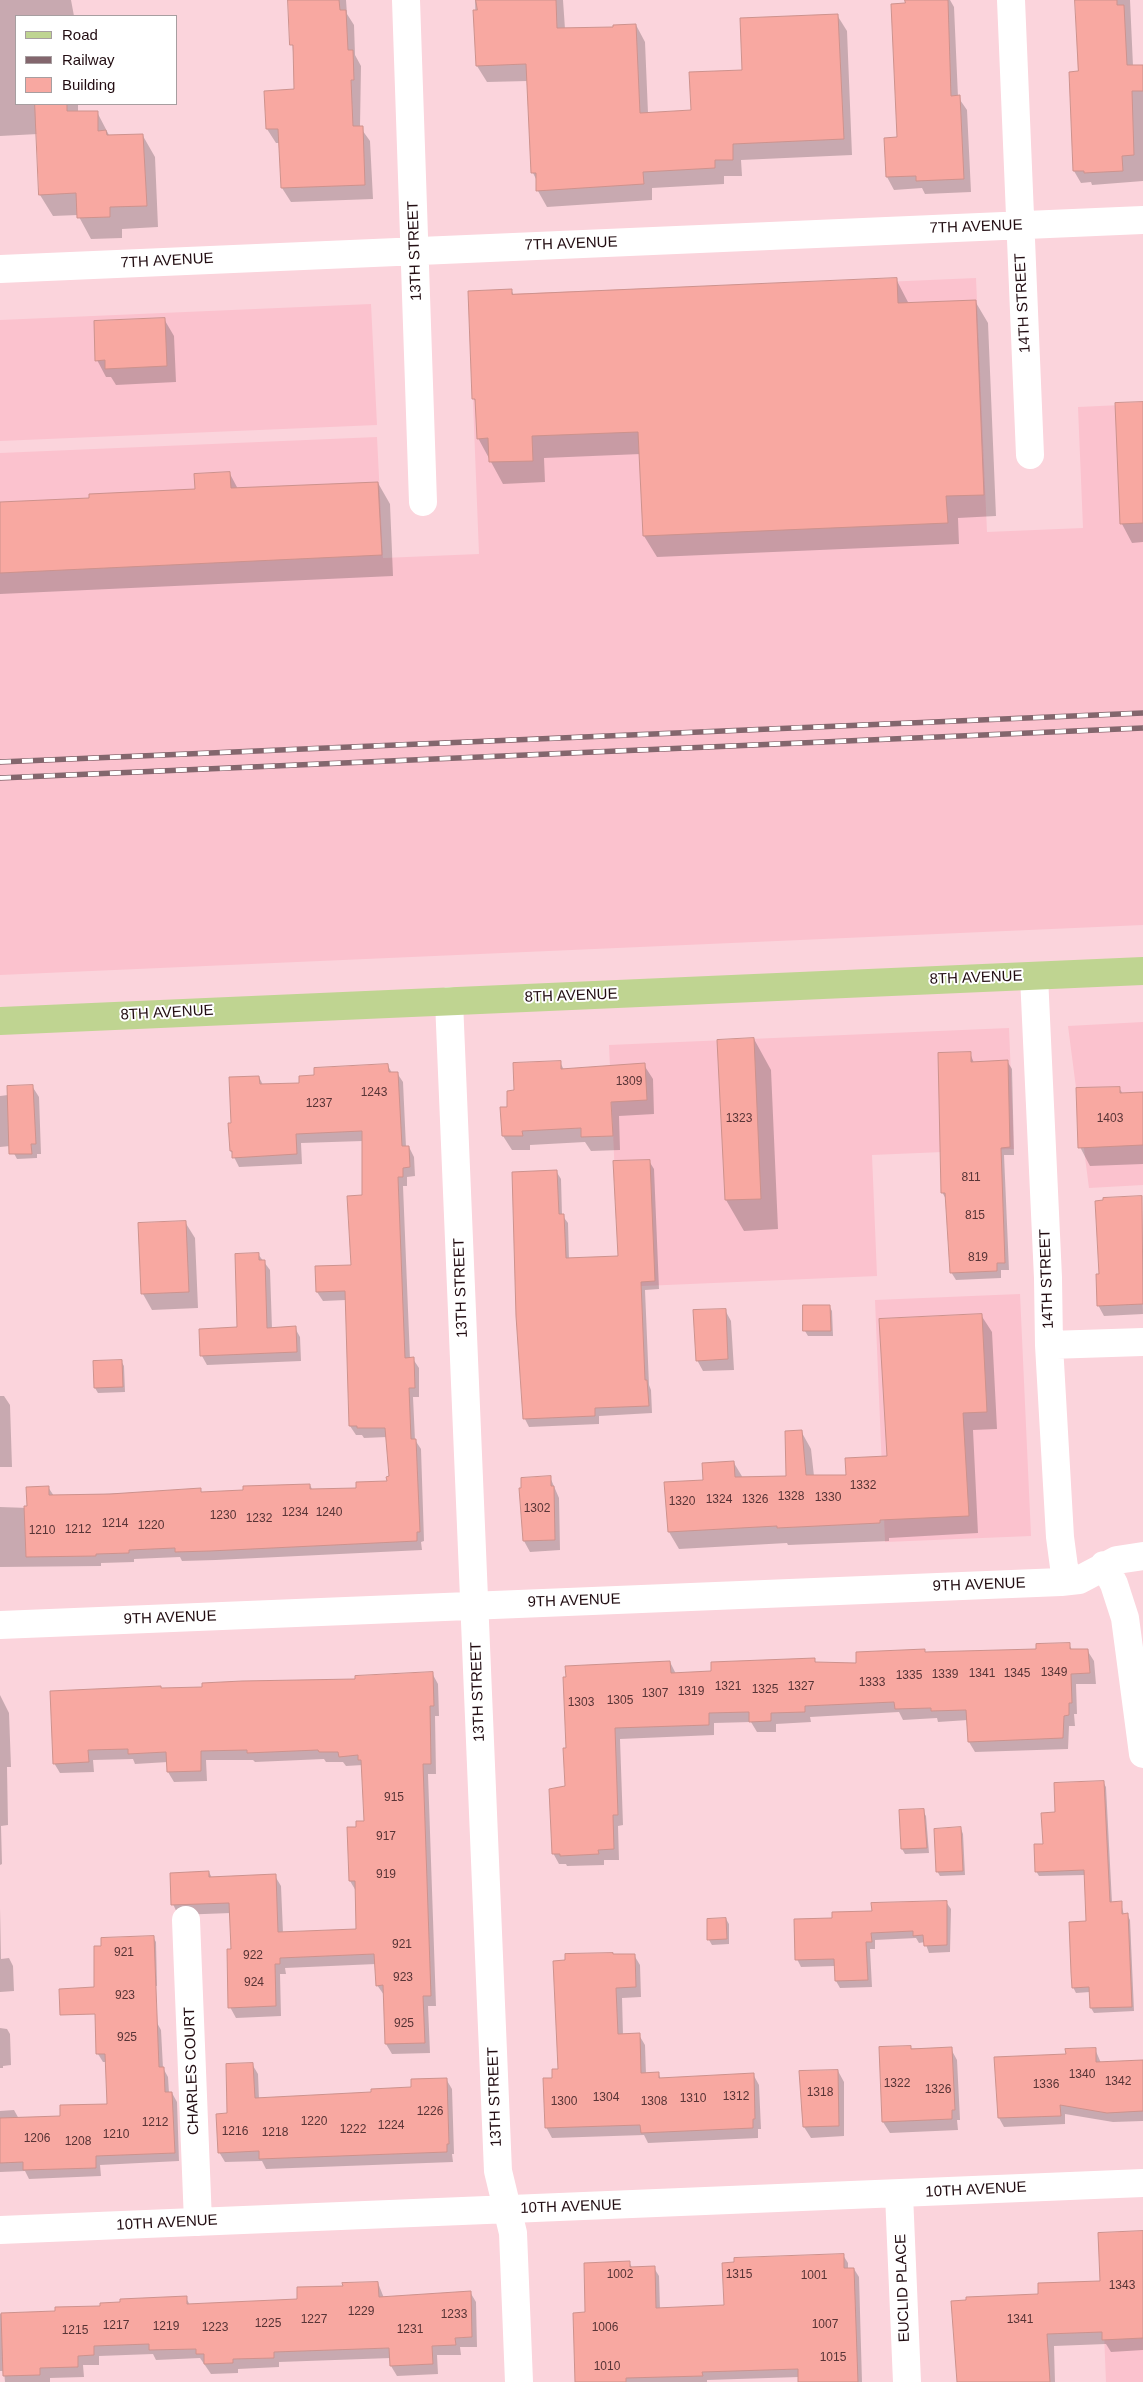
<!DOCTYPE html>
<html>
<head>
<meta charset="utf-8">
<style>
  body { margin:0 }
  #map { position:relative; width:1143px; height:2382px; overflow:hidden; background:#fbd4dc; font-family:Arial,sans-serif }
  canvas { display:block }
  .legend { position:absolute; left:15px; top:15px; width:162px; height:90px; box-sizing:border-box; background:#fff; border:1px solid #a79ea0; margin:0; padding:6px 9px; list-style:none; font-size:15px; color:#220d12 }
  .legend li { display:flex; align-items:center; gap:10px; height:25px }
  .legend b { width:25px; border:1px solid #a79ea0 }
</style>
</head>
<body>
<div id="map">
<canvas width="1143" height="2382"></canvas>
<ul class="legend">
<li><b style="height:6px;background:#bfd491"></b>Road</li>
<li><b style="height:6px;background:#83666d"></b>Railway</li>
<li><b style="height:14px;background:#f8a8a1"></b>Building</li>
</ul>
</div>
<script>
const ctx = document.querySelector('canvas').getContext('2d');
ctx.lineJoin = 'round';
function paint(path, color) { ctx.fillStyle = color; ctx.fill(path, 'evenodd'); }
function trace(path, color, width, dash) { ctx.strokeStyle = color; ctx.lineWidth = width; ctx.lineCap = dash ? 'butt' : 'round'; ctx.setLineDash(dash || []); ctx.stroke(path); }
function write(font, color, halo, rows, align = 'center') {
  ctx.font = font + ' Arial,sans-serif'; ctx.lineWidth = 4; ctx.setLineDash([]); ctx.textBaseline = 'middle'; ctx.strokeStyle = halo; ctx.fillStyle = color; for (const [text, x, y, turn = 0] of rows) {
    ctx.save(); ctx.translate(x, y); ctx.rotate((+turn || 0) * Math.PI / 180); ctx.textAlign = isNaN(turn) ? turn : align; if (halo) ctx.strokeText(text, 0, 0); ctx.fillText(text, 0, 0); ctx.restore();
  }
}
const built = new Path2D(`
  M976,278L987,532L1083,528L1078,407L1143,404V925L0,975V453L377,437L383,558L479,554L469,300Z
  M371,304L377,425L0,441V320Z
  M1143,1022V1185L1089,1188L1068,1026Z
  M1009,1028L1014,1149L872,1155L877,1276L620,1287L609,1045Z
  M1020,1294L1031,1536L885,1542L875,1300Z
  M1143,2233V2382H1106L1100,2235Z`);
const shadow = new Path2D(`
  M0,0H71L74,16H16V104H78V112H97L110,137L143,136L155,157L158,227L122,229V238L91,239L78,215L53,216L40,195L38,134L0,136Z
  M289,0H346L347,14L354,25L355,55L361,66L360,127L370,141L373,199L291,202L282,188L280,143H276L267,129L266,92L296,91Z
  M475,0H563L565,29H614L636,25L645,42L648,113L692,111L743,71L837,15L847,31L852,155L741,160L742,176H724V184L652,188V200L547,207L538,191L537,181L533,173L528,81L487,82L477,66Z
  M906,0H950L954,7L958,97L967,110L971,192L925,194L922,188L894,190L887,177L898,138Z
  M1076,0H1130L1133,66H1143V181L1092,185L1091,182L1081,183L1074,171L1079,72Z
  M896,279L909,304L975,301L988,323L996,516L958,518L959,544L657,557L644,536L641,454L544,458L545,482L503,484L478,438L477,404L474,399L511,290L514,295Z
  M164,319L174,336L176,382L116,385L111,377H106L97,360Z
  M1143,403V542L1132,543L1122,524L1116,404Z
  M230,474L238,489L378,483L390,504L393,576L0,594V503L90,500L196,491Z
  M754,1039L771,1070L778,1229L744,1231L726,1200Z
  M970,1053L974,1063L1007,1061L1012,1069L1014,1155H1004L1009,1270H1001V1278L956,1280L951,1272L947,1201L942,1192Z
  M560,1062L564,1070L644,1065L653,1079L654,1114L619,1116L620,1150L591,1151L585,1142L530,1145V1150H512L503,1136L502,1109L509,1108L515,1091Z
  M388,1066L392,1073H397L403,1082L406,1147H409L414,1157L415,1176L407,1177V1186H403L410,1359H413L419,1368V1397H413L415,1440L421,1449L424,1541L421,1542L422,1550L216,1560L182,1561L180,1557L134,1559V1562L101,1563V1566L0,1567V1507L29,1508L48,1487L54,1496L200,1490L202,1493L244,1491L310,1485L313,1491L357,1489L388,1483L390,1478L387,1437L364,1438L362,1435H356L350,1426L346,1300L323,1301L317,1292L352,1266L364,1197L363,1141L301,1143L302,1164L239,1167L231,1151L232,1125L259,1077L263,1085L301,1084Z
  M32,1086L39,1097L41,1154H37V1158L17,1159L10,1146L0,1147V1096L8,1095Z
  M1119,1088L1123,1094H1143V1164L1090,1166L1080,1147Z
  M649,1161L654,1169L659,1289L645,1290L649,1385L651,1390L652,1413L599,1416V1424L529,1427L525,1419L556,1171L561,1179L562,1215L568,1223L569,1260L619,1257Z
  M1141,1198L1143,1314L1104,1316L1098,1305L1100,1275Z
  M185,1222L195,1238L198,1308L152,1310L143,1294Z
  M258,1254L270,1270L272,1329L295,1328L300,1337L301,1361L207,1365L202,1356L238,1329Z
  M829,1306L832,1311L833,1336H808L805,1331Z
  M725,1310L731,1321L734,1370L703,1371L697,1360Z
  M981,1315L992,1332L997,1429L973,1430L978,1533L889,1538V1541L788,1545L787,1543L679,1549L669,1532L704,1481L734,1463L743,1478L787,1477L801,1431L811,1449L814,1476H847L889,1457Z
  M121,1361L124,1366L125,1392L98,1393L95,1388Z
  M0,1396H4L10,1405L12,1467H0Z
  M550,1477L559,1498L560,1550L530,1552L524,1541Z
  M1069,1644L1072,1650H1087L1094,1661L1096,1684H1076L1077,1714H1074L1075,1726H1069L1068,1749L975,1752L969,1742L968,1720L938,1722L937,1718L903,1720L899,1712L810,1717L811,1722L776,1724V1732H757L751,1722L714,1723V1735L620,1739L623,1825L618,1826L619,1860H604V1865L567,1866L566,1864H559L553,1853L566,1788L568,1749L670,1662L676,1674L712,1672L814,1659L816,1663L858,1664L924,1650L926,1653L1037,1651Z
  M432,1673L438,1684L439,1716H435L436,1774H428L436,2006H428L430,2053L392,2054L386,2044L384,1995L377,1985L376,1964L285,1968L286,1974H280L281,2016L236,2018L230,2007L231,1913L178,1915L173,1904L209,1872L212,1878L275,1876L281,1886L283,1933L358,1930L356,1891L350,1881L357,1828L366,1822L363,1765L346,1766L343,1762H326L324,1759L255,1762L253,1760H206L207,1781L174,1782L168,1772V1762L135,1764L133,1759L93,1760L94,1772L60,1773L54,1763L161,1687L162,1689L357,1680Z
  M0,1695L9,1713L11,1767H7L8,1825L1,1826L2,1864L0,1865Z
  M1103,1782L1106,1787L1112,1903H1121L1124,1915L1127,1914L1130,1920L1134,2011L1094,2013L1091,2008L1090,1992L1076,1993L1073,1987L1087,1922L1085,1875L1039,1876L1036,1871L1057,1814Z
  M923,1811L926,1816L929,1853L905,1854L902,1849Z
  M961,1829L963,1834L965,1875L940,1876L937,1871Z
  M946,1902L951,1909L950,1952L929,1953L925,1942L919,1943L916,1938L875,1940V1949H870L872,1987L840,1988L836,1981L835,1966L801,1967L797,1959L833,1919Z
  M0,1908L1,1959L9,1958L13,1966L14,1991L0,1992Z
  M726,1919L729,1924V1944L712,1945L709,1940Z
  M153,1937L156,1942L157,1986L100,1988Z
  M634,1955L640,1965L641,1997L622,1998L623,2035H639L645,2045L646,2074L658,2073L661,2079L753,2074L759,2085L761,2129H758V2138L648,2143L644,2135L552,2138L546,2127L553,2080Z
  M156,2021L161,2030L163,2068L168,2077L169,2093H172L177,2102L179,2161L100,2165L101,2176L29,2179L25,2171L0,2172V2111L14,2110L19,2119L62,2117L108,2105L107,2062H103L98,2054Z
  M0,2028L7,2029L10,2034L11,2065L3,2066V2068H0Z
  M881,2048L951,2049L957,2060L960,2120H957L958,2130L890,2133L883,2122Z
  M1095,2049L1101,2063L1143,2062V2121L1113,2122L1065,2114V2124L1004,2127L999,2118L1067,2055Z
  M252,2064L258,2074L259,2099L372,2093L413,2089L446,2079L452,2089L454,2154H452L453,2162L266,2169L262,2161L225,2162L219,2152Z
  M838,2071L844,2082V2136L811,2138L804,2127L802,2116L801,2072Z
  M1143,2232V2350L1111,2352L1106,2344L1054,2346L1055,2382H957L1040,2295L1101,2282Z
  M843,2255L848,2263V2269H854L859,2277L862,2382H799V2377L707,2380V2382H577L587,2314L629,2262L633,2269L654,2268L659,2276L660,2309L725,2306Z
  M378,2283L384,2298L470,2292L476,2302L477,2347H460L461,2355H437L438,2374L397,2376L391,2366V2358L279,2362V2367L238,2369V2373L211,2374L200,2358L156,2360L153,2354L99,2356V2365H83L84,2377L50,2378V2382H5L4,2371H0V2314L56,2312L186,2298L190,2305L298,2300L344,2287Z`);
const building = new Path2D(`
  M288,0H339L340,10H346L348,50H353L354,80H351L353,126H363L365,185L281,188L278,129H266L264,91L294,89L293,45H290Z
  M476,0H556L557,28L613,27V25L636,24L640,113L691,110L689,72L742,70L740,18L838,14L844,139L733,144V160H715V168L643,172L644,184L536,191V173H531L526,64L476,66L473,10H477Z
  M905,0H948L951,96L960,95L964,179L916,181V176L886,177L884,138L897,137L891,4L905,3Z
  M1075,0H1117V5H1124L1127,65H1143V91H1132L1134,155L1122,156L1123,171L1084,173V171H1073L1069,72L1078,71Z
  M35,104H67V111H98V131L106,130L107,135L143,134L147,206L110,207V217L77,218L76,193L39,195Z
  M897,278L898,303L976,300L984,495L946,496L948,523L643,536L638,432L532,436L533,461L489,462L488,438L477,439L475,399H472L468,291L512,289V294Z
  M165,318L167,366L105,369V360L95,361L94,321Z
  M1143,402V523L1120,524L1115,403Z
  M230,472L231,488L378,482L382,555L0,573V502L89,498V494L195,489L194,474Z
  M754,1038L761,1199L725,1200L717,1040Z
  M971,1052V1062L1008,1060L1010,1147L1001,1148L1005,1263H997V1271L950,1273L945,1193H941L938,1053Z
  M561,1061V1069L645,1063L647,1100L611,1102L613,1136L581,1137V1128L522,1131L523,1136H502L500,1107H507V1091L514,1090L513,1063Z
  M388,1064L389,1072H398L402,1146H409L410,1167L403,1168V1177H398L405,1358L414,1357L415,1388H409L411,1439H416L420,1532H417V1541L210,1551L175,1552V1548L129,1550V1553L96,1554V1556L26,1557L24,1506H27L26,1487L49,1486V1495L110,1494L201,1488V1492L243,1490V1486L310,1484V1489L356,1488V1482L387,1481L386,1477L389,1476L385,1428H357V1426H349L345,1291L316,1292L315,1266L351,1265L347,1196L362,1195V1131L296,1134L297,1154L232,1158V1151H230L228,1123H231L229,1077L259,1076L260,1084L299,1083V1076L314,1075V1068Z
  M33,1085L36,1144H31L32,1154H9L7,1086Z
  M1120,1087V1093L1143,1092V1145L1078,1148L1076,1088Z
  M650,1160L655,1281L641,1282L645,1380H647L649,1406L595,1408V1416L523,1419L516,1316L512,1172L557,1170L559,1214H564L566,1258L618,1256L613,1161Z
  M1142,1196L1143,1304L1097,1306L1096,1274H1099L1095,1201L1103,1200V1198Z
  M186,1221L189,1292L141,1294L138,1223Z
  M259,1253V1260H265L267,1328L296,1326L297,1352L200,1356L199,1329L237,1327L235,1254Z
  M803,1305H830L831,1331H803Z
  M726,1309L728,1359L696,1361L693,1310Z
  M982,1314L987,1412L963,1413L969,1516L880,1520V1523L777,1528V1526L668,1532L664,1482L703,1480L702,1463L734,1461L735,1477L786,1476L785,1431L802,1430L806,1475H846L845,1458L887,1456L879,1319Z
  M122,1360L123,1387L94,1388L93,1361Z
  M551,1476V1486H554L555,1540L523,1541L519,1488H521V1478Z
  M1070,1643V1649H1088L1090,1673L1071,1674L1072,1703H1069V1715L1064,1716L1063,1738L968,1742L966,1710L931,1711V1708L895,1709L894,1702L805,1706V1712L771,1713V1721L749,1722V1712L709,1713V1725L615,1728L618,1815H613L614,1849L598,1850L599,1854L560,1856V1854H552L549,1789L565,1786L563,1748H566L563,1677H566L565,1666L670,1661L671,1673L711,1671V1662L815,1658V1662L856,1663V1652L925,1649V1652L1036,1649V1644Z
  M433,1672L434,1706H430L431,1764H423L431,1996H423L425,2043L385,2044L383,1985L376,1986L374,1954L280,1958V1964H275L276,2006L228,2008L227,1949H231L229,1903L171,1905L170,1873L209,1871V1877L276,1874L278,1932L356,1929L355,1881H349L347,1827H356V1821H364L361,1760H358V1755L339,1757L338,1752H319L318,1750L247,1753V1750L201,1751V1771L167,1772L166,1752L128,1754V1749L88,1750L89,1762L53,1764L50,1691L161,1686V1688L202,1687V1683L242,1681L355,1679V1676Z
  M1104,1781L1110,1902L1122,1901V1914L1128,1913L1132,2007L1090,2008L1089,1987L1072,1988L1071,1973L1069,1922L1086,1921L1084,1870L1035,1872L1034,1844H1043L1041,1813L1055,1812L1054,1783Z
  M924,1809L927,1848L901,1849L899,1810Z
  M961,1827L963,1871L936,1872L934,1829Z
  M947,1901V1945L924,1946L923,1935L913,1936V1931L871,1933L872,1942H866L868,1980L835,1981L834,1959L795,1960L794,1919L832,1918V1912L872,1911L871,1903Z
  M726,1918L727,1939L707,1940V1919Z
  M154,1936L159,2067H164L165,2092H172L175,2153L96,2156V2168L23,2170V2162L0,2163V2118L60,2116V2105L107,2104L105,2054H96L95,2014L60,2015L59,1989L94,1987V1946H101V1938Z
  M613,1953V1954H635L636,1987L616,1988L618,2034L640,2033L641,2073L659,2072V2078L754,2073L755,2119H753V2128L641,2133L640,2125L545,2128L543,2078H552V2069H558L553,1961L565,1960V1954Z
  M911,2046V2049L952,2047L955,2110H952V2119L882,2122L879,2047Z
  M1096,2048V2062L1143,2060V2111L1107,2113L1060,2105L1061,2116L998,2118L994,2057L1066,2054L1065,2049Z
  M253,2063L255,2098L371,2092V2089L411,2087V2079L447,2078L449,2144H447V2152L259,2159V2151L218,2153L216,2114L227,2113L226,2064Z
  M838,2070L839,2126L803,2127L799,2071Z
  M1143,2231V2338L1102,2340V2332L1047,2334L1050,2382H957L951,2301L966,2300V2297L1038,2294V2283L1100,2281L1098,2233Z
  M844,2254V2268H854L858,2382H798V2369L702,2372L703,2376L626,2378V2382H575L573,2313L585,2312L584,2263L630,2261V2267L655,2266L656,2308L724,2305L722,2263L734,2262V2258Z
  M378,2282L379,2297L471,2291L472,2337L455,2338L456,2345L432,2346L433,2364L390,2366L389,2348L274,2352V2358L233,2359V2363L204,2364V2354H196V2349L149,2350V2344L94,2346V2355L78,2356V2367L40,2368V2375L3,2376L1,2313L55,2311V2307L100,2306V2303L120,2302V2299L187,2296V2304L297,2299V2287L343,2286L342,2283Z`);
const minor = new Path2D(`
  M406,0L423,502
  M1011,0L1030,455
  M0,269L1143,220
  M1034,976L1048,1278L1049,1345L1060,1537L1064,1567L1070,1581
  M449,1001L498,2171L513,2233L519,2382
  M1049,1345L1143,1342
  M1104,1565L1114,1584L1125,1618L1143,1754
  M0,1625L1061,1582L1079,1580L1117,1560L1143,1556
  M186,1920L198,2222
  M899,2194L907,2382
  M0,2230L1143,2183`);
const major = new Path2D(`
  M0,1021L1143,971`);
const rail = new Path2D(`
  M0,762L1143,713
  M0,778L1143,728`);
const numberNames = [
  ["1309",629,1082],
  ["1243",374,1093],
  ["1237",319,1104],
  ["1323",739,1119],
  ["1403",1110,1119],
  ["811",971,1178],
  ["815",975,1216],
  ["819",978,1258],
  ["1332",863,1486],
  ["1328",791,1497],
  ["1330",828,1498],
  ["1324",719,1500],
  ["1326",755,1500],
  ["1320",682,1502],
  ["1302",537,1509],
  ["1234",295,1513],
  ["1240",329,1513],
  ["1230",223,1516],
  ["1232",259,1519],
  ["1214",115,1524],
  ["1220",151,1526],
  ["1212",78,1530],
  ["1210",42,1531],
  ["1349",1054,1673],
  ["1341",982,1674],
  ["1345",1017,1674],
  ["1339",945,1675],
  ["1335",909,1676],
  ["1333",872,1683],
  ["1321",728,1687],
  ["1327",801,1687],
  ["1325",765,1690],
  ["1319",691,1692],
  ["1307",655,1694],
  ["1305",620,1701],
  ["1303",581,1703],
  ["915",394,1798],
  ["917",386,1837],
  ["919",386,1875],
  ["921",402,1945],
  ["921",124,1953],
  ["922",253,1956],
  ["923",403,1978],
  ["924",254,1983],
  ["923",125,1996],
  ["925",404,2024],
  ["925",127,2038],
  ["1340",1082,2075],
  ["1342",1118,2082],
  ["1322",897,2084],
  ["1336",1046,2085],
  ["1326",938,2090],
  ["1318",820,2093],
  ["1312",736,2097],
  ["1304",606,2098],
  ["1310",693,2099],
  ["1300",564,2102],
  ["1308",654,2102],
  ["1226",430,2112],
  ["1220",314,2122],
  ["1212",155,2123],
  ["1224",391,2126],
  ["1222",353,2130],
  ["1216",235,2132],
  ["1218",275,2133],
  ["1210",116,2135],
  ["1206",37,2139],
  ["1208",78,2142],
  ["1002",620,2275],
  ["1315",739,2275],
  ["1001",814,2276],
  ["1343",1122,2286],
  ["1229",361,2312],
  ["1233",454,2315],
  ["1227",314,2320],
  ["1341",1020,2320],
  ["1225",268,2324],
  ["1007",825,2325],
  ["1217",116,2326],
  ["1219",166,2327],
  ["1223",215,2328],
  ["1006",605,2328],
  ["1231",410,2330],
  ["1215",75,2331],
  ["1015",833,2358],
  ["1010",607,2367]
];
const streetNames = [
  ["7TH AVENUE",976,227,-2],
  ["7TH AVENUE",571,244,-2],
  ["13TH STREET",415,251,-92],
  ["7TH AVENUE",167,261,-3],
  ["14TH STREET",1023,303,-93],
  ["8TH AVENUE",976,978,-2],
  ["8TH AVENUE",571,996,-2],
  ["8TH AVENUE",167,1013,-3],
  ["14TH STREET",1047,1279,-92],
  ["13TH STREET",461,1288,-92],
  ["9TH AVENUE",979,1585,-2],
  ["9TH AVENUE",574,1601,-2],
  ["9TH AVENUE",170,1618,-2],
  ["13TH STREET",478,1692,-92],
  ["CHARLES COURT",192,2071,-92],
  ["13TH STREET",495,2097,-92],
  ["10TH AVENUE",976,2190,-3],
  ["10TH AVENUE",571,2207,-2],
  ["10TH AVENUE",167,2223,-3],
  ["EUCLID PLACE",903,2288,-92]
];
paint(built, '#fbc2ce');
paint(shadow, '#0003');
paint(building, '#f8a8a1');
trace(building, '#cd928d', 1);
trace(minor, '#fff', 28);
trace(major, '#bfd491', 28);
trace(rail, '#83666d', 5.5);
trace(rail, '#fff', 4, [11]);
write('12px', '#583436', null, numberNames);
write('15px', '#220d12', '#fff', streetNames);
</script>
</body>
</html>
